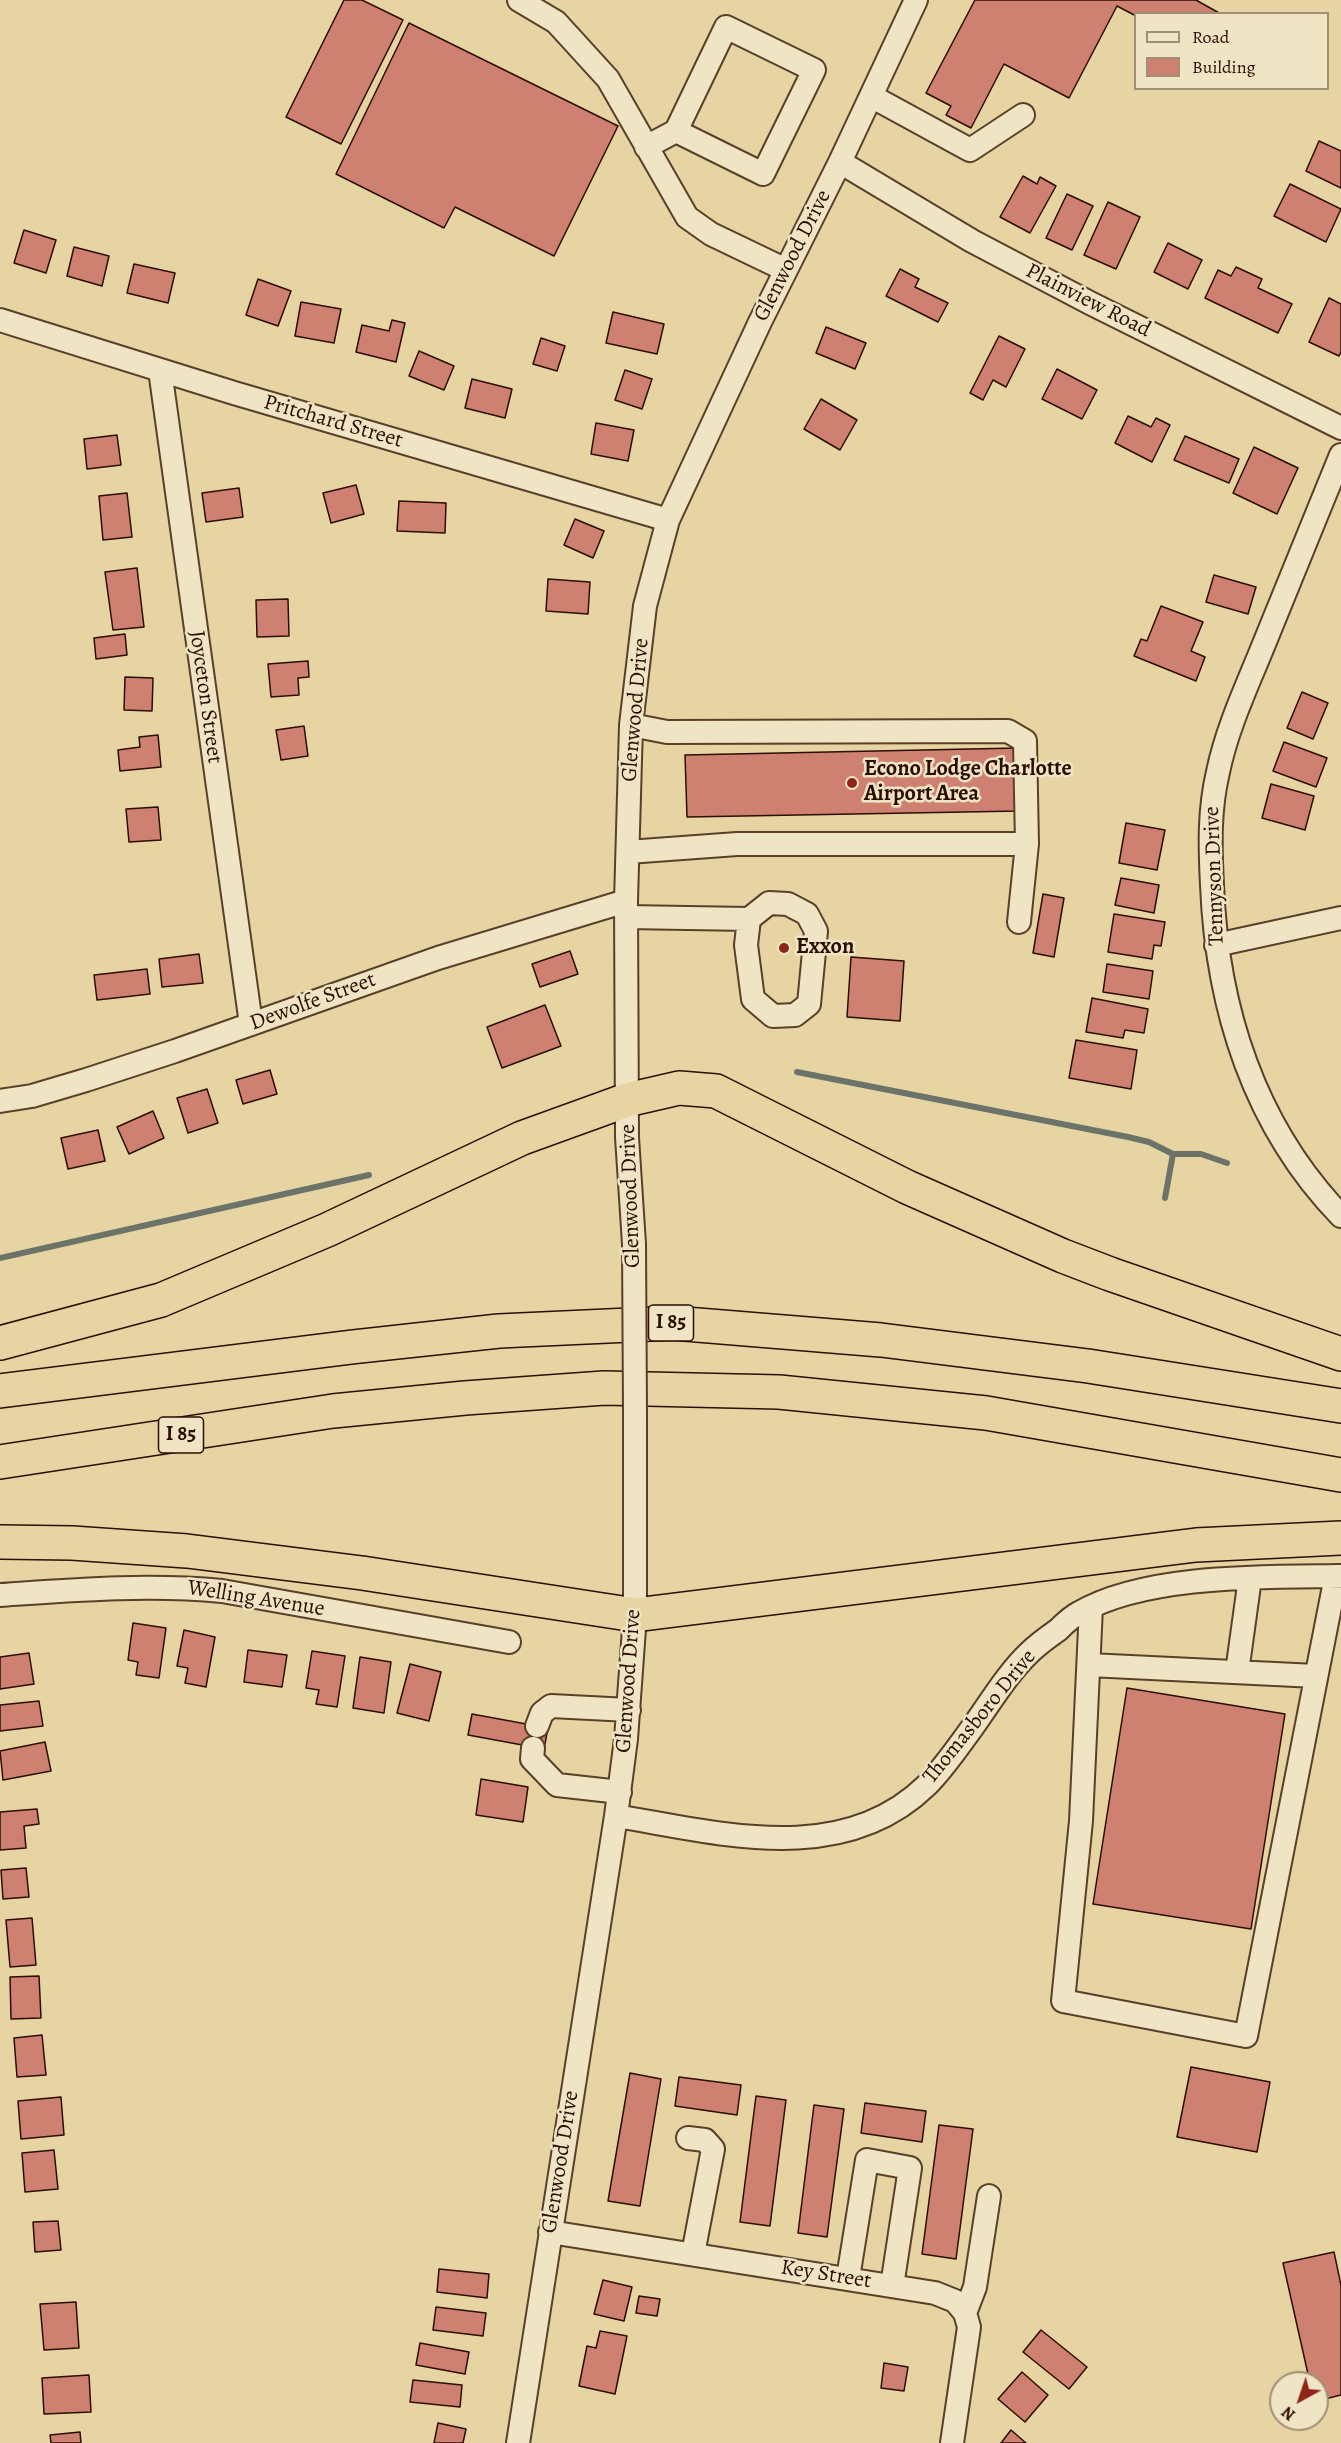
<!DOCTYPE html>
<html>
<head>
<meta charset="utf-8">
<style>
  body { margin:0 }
  #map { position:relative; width:1341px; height:2443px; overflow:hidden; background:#e6d5a2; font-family:Alegreya,serif }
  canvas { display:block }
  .legend { position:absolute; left:1134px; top:12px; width:195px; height:78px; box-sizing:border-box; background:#efe4c3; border:2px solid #a18e76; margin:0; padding:8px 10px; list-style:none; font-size:18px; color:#2c0d03 }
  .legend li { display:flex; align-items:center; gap:12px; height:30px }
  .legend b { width:30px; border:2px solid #a18e76 }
  .north { position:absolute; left:1269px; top:2371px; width:60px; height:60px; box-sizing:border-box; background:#efe4c3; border:2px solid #a18e76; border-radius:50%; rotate:220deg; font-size:16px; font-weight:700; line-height:24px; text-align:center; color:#2c0d03 }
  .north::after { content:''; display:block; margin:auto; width:21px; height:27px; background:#8f2418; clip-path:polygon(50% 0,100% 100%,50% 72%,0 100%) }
</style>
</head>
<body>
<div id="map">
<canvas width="1341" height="2443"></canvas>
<ul class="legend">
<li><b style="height:8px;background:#efe4c3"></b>Road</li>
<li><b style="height:16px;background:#ce8170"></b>Building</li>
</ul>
<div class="north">N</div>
</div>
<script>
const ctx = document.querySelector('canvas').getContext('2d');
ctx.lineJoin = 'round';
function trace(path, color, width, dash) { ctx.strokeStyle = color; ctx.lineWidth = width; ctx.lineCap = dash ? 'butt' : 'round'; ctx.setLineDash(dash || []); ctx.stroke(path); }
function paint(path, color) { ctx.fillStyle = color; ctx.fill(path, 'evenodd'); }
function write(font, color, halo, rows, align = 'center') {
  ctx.font = font + ' Alegreya,serif'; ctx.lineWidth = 5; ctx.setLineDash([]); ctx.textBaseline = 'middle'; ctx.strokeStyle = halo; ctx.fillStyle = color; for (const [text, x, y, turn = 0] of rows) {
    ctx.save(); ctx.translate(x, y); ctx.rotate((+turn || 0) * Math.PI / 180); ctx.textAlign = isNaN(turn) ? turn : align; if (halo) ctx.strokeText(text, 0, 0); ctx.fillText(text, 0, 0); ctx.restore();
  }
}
const stream = new Path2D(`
  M797,1072L1128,1137L1149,1142L1173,1154H1201L1227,1163
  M1165,1198L1173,1154
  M0,1258L369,1175`);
const building = new Path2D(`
  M344,0H362L403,20L341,144L286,117Z
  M975,0H1196L1221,14H1136V16L1117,6L1069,98L1004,64L971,128L946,115L951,106L926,93Z
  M409,23L618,126L554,256L455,207L444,228L336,174Z
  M1319,141L1341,151V188L1306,171Z
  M1023,176L1037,184L1040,177L1056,186L1030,233L1000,217Z
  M1290,184L1341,209L1326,242L1274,216Z
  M1067,194L1093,206L1072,250L1046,238Z
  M1108,202L1140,217L1116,269L1084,255Z
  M24,230L56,240L46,273L14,263Z
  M1168,243L1202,260L1188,289L1154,272Z
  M74,247L109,256L102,286L67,276Z
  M134,264L175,273L168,303L127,293Z
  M1236,267L1262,279L1258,288L1292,304L1278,333L1205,298L1218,270L1231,276Z
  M900,269L919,279L915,287L948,303L938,322L886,296Z
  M258,279L291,291L278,326L246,315Z
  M1329,298L1341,304V352L1339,356L1309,342Z
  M301,302L341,309L334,343L295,336Z
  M613,312L664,324L657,354L606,343Z
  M392,320L405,323L396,362L356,352L362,325L389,331Z
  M826,327L866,343L855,369L816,353Z
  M999,336L1025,349L1006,387L993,380L983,400L970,393Z
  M541,338L565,346L557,371L533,364Z
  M419,351L454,366L444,390L409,376Z
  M1057,369L1097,390L1082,419L1042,399Z
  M625,370L652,379L642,409L615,400Z
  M472,379L512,389L505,418L465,408Z
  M821,399L857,420L840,450L804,429Z
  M1128,416L1151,427L1156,418L1170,425L1152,462L1115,443Z
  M596,423L634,430L628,461L591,454Z
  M117,435L121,465L87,469L84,439Z
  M1185,436L1239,459L1229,483L1174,460Z
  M1254,447L1298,468L1277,514L1233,493Z
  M356,485L364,514L331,523L323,493Z
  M239,488L243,517L206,522L202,493Z
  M127,493L132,537L103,540L99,496Z
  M399,501L446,503L445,533L397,531Z
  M575,519L604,531L593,558L564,545Z
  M137,568L144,627L113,630L105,572Z
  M1214,575L1256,587L1248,614L1206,602Z
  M548,579L590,582L588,614L546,611Z
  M288,599L289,636L257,637L256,600Z
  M1161,606L1203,622L1191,651L1205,657L1196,681L1134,656L1141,639L1147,641Z
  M125,634L127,655L96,659L94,638Z
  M308,661L309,677L298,678L299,695L271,697L268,664Z
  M125,677L153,678L152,711L124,710Z
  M1302,692L1328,703L1313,739L1287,728Z
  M304,726L308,756L281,760L276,730Z
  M158,735L161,767L120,771L118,750L140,747L139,737Z
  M1284,742L1327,758L1316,787L1273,771Z
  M1018,748L1020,811L687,817L685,755Z
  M1271,784L1314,796L1305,830L1262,818Z
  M158,807L161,840L129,842L126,809Z
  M1126,823L1165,830L1157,870L1119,863Z
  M1121,878L1159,885L1154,913L1115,905Z
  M1043,894L1064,898L1054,957L1033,953Z
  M1114,914L1165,922L1161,946L1154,945L1152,959L1108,952Z
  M570,951L578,974L540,987L532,964Z
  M199,954L203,983L162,987L159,959Z
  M851,957L904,961L900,1021L847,1017Z
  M1107,964L1153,971L1149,999L1103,992Z
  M147,969L150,994L97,1000L94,975Z
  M1092,998L1148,1009L1144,1033L1125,1030L1123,1038L1086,1032Z
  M545,1005L561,1046L502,1068L487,1027Z
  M1076,1040L1137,1050L1131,1089L1069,1078Z
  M270,1070L277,1094L243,1104L236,1080Z
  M207,1089L218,1123L188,1133L177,1098Z
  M153,1111L164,1138L129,1154L117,1127Z
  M98,1130L105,1161L68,1169L61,1138Z
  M133,1623L166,1628L159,1678L136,1675L138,1662L128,1660Z
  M184,1630L215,1637L206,1687L185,1683L188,1668L177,1666Z
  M248,1650L287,1655L282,1687L244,1682Z
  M312,1651L345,1656L337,1707L316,1704L319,1690L306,1688Z
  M29,1653L34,1684L0,1689V1657Z
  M360,1657L391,1662L384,1713L353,1708Z
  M410,1664L441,1672L429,1721L397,1713Z
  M1127,1688L1285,1714L1251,1929L1093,1904Z
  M39,1701L43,1726L0,1731V1705Z
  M472,1714L548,1728L544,1749L468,1735Z
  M45,1742L51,1771L3,1780L0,1751Z
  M481,1779L528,1787L523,1822L476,1815Z
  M37,1809L39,1824L24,1826L26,1848L0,1850V1812Z
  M26,1868L29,1897L3,1899L1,1870Z
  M32,1918L36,1965L10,1967L6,1920Z
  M39,1976L41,2018L11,2019L10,1977Z
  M42,2035L46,2075L17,2077L14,2038Z
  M1191,2067L1270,2082L1257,2152L1177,2137Z
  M630,2073L661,2079L640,2206L608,2201Z
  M679,2077L741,2085L737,2115L675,2106Z
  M756,2096L786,2100L770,2226L740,2222Z
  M61,2097L64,2135L21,2139L18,2101Z
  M865,2103L926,2111L922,2142L861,2133Z
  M814,2105L844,2109L827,2237L798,2233Z
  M939,2125L973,2129L956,2259L922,2254Z
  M54,2150L58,2189L25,2192L22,2153Z
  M58,2221L61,2250L35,2252L33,2222Z
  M1334,2252L1341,2285V2395L1317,2401V2383H1310L1283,2263Z
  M439,2269L489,2274L487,2298L437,2292Z
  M603,2280L632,2287L624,2321L594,2314Z
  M639,2296L660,2299L657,2316L636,2313Z
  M76,2302L79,2348L44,2350L40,2304Z
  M436,2307L486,2313L483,2336L433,2330Z
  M1041,2330L1087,2367L1069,2389L1023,2352Z
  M600,2331L627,2336L615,2394L579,2386L587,2346L596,2348Z
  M420,2343L469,2352L465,2374L416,2365Z
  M884,2363L908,2367L904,2391L881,2388Z
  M1022,2372L1048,2395L1025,2422L998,2399Z
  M89,2375L91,2412L44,2414L42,2378Z
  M413,2380L462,2385L460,2407L410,2402Z
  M438,2423L466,2429L463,2443H434Z
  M1011,2430L1026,2443H1001Z
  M80,2432L81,2443H51L50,2435Z`);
const minor = new Path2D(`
  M519,0L556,22L608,79L687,217L711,234L786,270
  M871,96L970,150L1023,115
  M646,147L676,131L726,27L814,70L763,174L676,131
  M840,162L972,241L1090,303L1341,428
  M0,320L234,393L668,520
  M160,370L251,1024
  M1341,455C1315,518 1290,581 1264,644C1247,686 1227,728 1218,772C1209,810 1210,846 1212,885C1217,1008 1254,1126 1341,1216
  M628,852L737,844H1027L1025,741L1008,731L667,732L631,725
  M626,917L749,919L746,945L753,999L773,1016L795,1015L809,1004L816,931L807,914L788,904L769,903L749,919
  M1019,922L1027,844
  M1216,945L1341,918
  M0,1101L32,1096L86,1080L175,1051L438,958L626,901
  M634,1244L627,1137L626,901L631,725L645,606L668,520L760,322L840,162L916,0
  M0,1595C74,1590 147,1584 222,1591L509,1642
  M1091,1607L1081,1821L1063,2001L1246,2036L1336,1576
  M1089,1665L1316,1676
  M1237,1672L1250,1578
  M537,1726L542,1713L551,1706L629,1710
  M533,1748L532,1759L557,1785L620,1792
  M616,1816C720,1833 842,1868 927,1785C944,1768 958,1747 972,1728C990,1703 1007,1674 1029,1653C1038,1644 1048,1637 1058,1630C1064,1624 1071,1617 1079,1613C1145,1574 1265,1577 1341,1576
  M688,2138L705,2140L713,2149L693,2254
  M550,2232L935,2293L955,2301L965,2313L969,2327L952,2443
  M848,2278L867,2160L910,2168L892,2286
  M965,2313L975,2287L989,2196
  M518,2443L616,1816L626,1739L635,1615V1411`);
const highway = new Path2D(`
  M0,1343L161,1300L327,1230L522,1138L627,1100L679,1088L716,1091L907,1187L1063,1256L1110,1274L1341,1354
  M0,1391L352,1347L499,1331L673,1323L881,1340L1088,1366L1341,1406
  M0,1462L333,1411L465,1398L604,1388L779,1392L986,1413L1341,1475
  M0,1542L72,1543L187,1551L362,1573L635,1615L1196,1545L1341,1538`);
const minorBridge = new Path2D(`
  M634,1244L635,1411`);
const markers = [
  [852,783,6,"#8f2418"],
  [784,948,6,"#8f2418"]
];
const shields = [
  [671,1323,45],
  [181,1435,45]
];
const shieldNames = [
  ["I 85",671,1323],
  ["I 85",181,1435]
];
const streetNames = [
  ["Glenwood Drive",793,256,-63],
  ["Plainview Road",1088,301,27],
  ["Pritchard Street",333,422,16],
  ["Joyceton Street",205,697,82],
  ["Glenwood Drive",636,710,-85],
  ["Tennyson Drive",1215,876,-92],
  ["Dewolfe Street",313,1002,-20],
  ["Glenwood Drive",631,1196,-92],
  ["Welling Avenue",256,1599,9],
  ["Glenwood Drive",629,1681,-86],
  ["Thomasboro Drive",980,1717,-51],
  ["Glenwood Drive",561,2162,-81],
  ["Key Street",826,2275,9]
];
const poiNames = [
  ["Econo Lodge Charlotte",864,770],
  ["Airport Area",864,795],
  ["Exxon",796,948]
];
trace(stream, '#6c7469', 6);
paint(building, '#ce8170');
trace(building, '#2c0d03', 1.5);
trace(minor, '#5a3f2b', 26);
trace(highway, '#2c0d03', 36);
trace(minor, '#efe4c3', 22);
trace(highway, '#e6d5a2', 33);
trace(minorBridge, '#5a3f2b', 26, []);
trace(minorBridge, '#efe4c3', 22);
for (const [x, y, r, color] of markers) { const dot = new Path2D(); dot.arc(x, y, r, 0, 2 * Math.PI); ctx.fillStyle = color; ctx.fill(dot); trace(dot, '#efe4c3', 2); }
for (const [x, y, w] of shields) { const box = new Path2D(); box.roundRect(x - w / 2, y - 18, w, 36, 4.5); ctx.fillStyle = '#efe4c3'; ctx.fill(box); trace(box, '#2c0d03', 1.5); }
write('bold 21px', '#2c0d03', null, shieldNames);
write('22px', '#2c0d03', '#efe4c3', streetNames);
write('bold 22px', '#2c0d03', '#efe4c3', poiNames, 'left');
</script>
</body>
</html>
